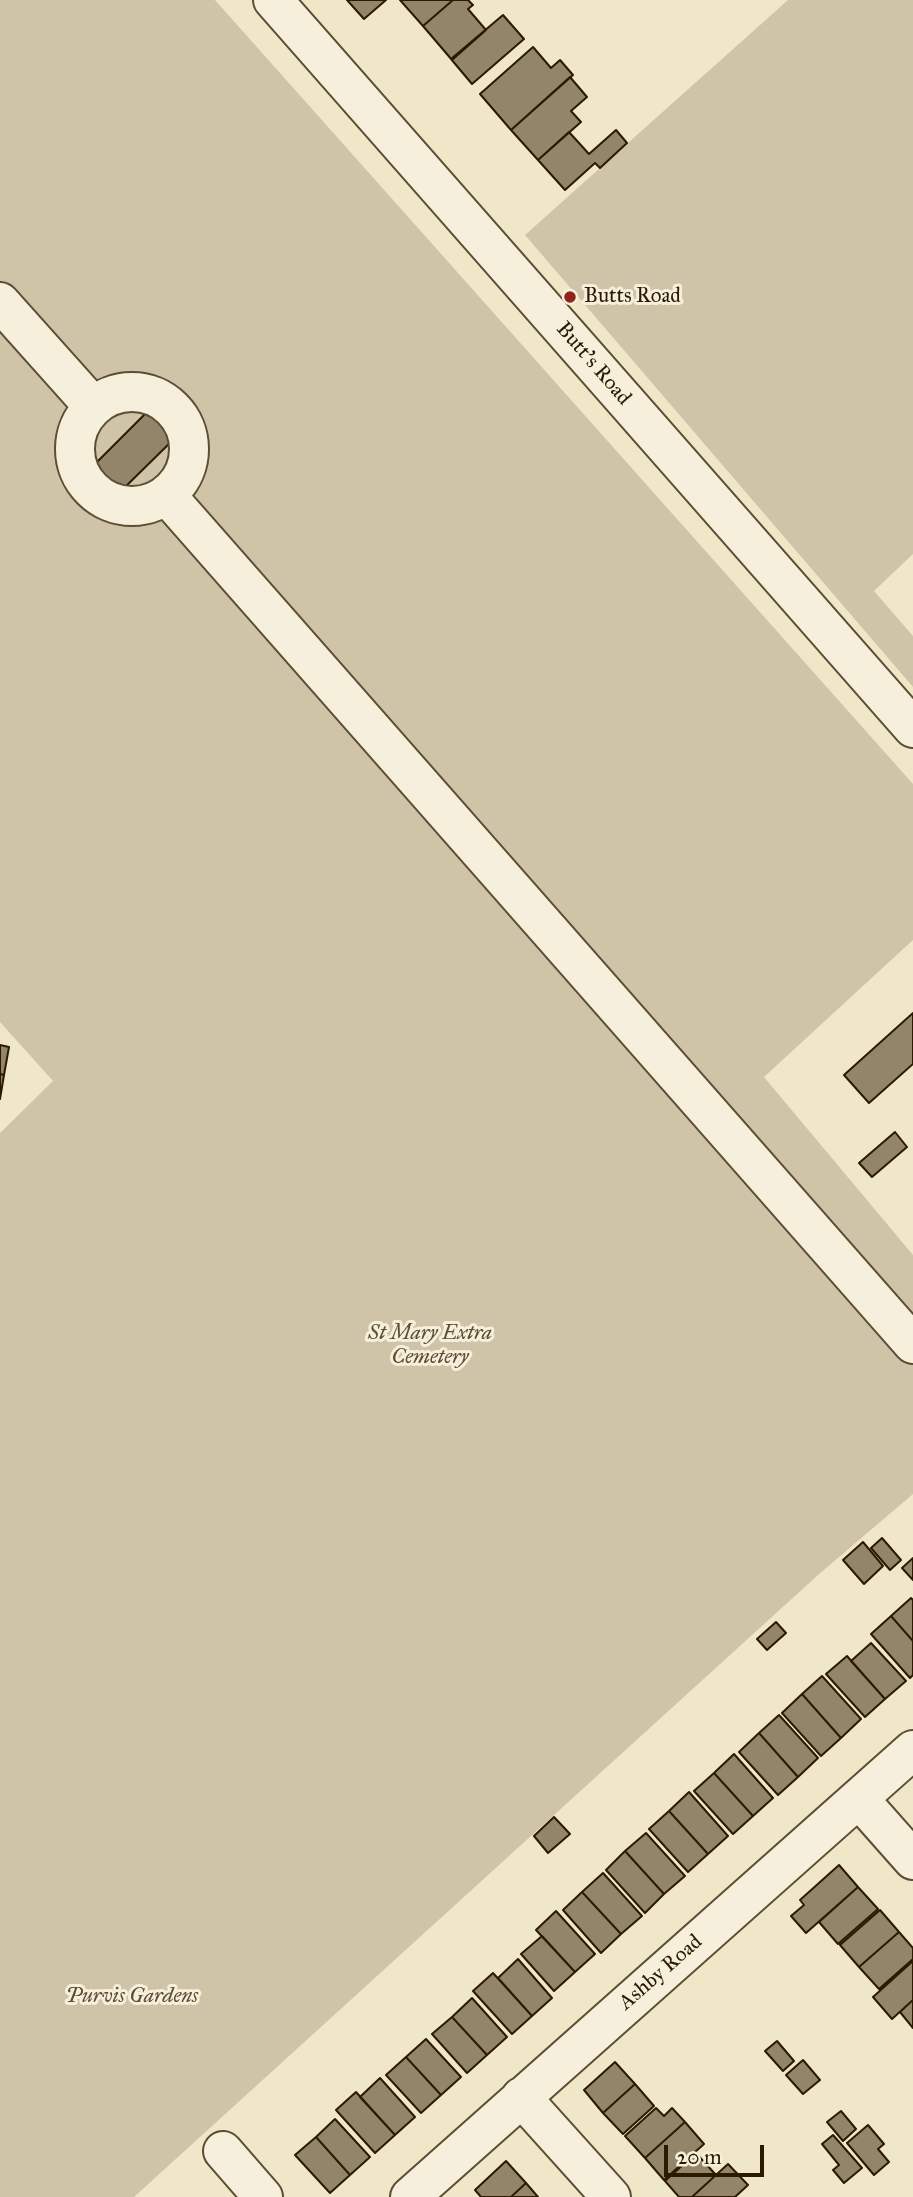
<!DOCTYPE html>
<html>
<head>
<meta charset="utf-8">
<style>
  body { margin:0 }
  #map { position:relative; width:913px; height:2197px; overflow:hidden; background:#f0e7c9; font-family:"IM FELL Great Primer",serif }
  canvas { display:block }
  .scale { position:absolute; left:664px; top:2145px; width:100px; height:32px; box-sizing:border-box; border:4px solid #2c1a00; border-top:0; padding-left:9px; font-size:21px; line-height:24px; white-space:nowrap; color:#2c1a00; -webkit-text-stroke:5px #f5efdc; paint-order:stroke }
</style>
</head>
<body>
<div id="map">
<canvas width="913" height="2197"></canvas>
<div class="scale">20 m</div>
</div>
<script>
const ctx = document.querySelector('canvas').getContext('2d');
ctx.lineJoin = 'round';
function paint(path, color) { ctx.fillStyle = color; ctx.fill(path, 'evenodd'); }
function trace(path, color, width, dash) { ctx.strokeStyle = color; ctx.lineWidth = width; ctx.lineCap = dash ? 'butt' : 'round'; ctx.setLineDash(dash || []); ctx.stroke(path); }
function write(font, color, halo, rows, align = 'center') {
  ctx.font = font + ' "IM FELL Great Primer",serif'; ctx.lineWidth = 6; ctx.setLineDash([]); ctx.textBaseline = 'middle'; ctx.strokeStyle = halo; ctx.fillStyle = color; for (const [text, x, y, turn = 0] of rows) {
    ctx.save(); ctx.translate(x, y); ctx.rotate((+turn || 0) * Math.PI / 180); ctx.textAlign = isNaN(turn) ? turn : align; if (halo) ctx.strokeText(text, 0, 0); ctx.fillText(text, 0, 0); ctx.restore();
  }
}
const green = new Path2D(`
  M0,0H215L913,784V940L764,1077L913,1255V1494L818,1575L134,2197H0V1133L53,1081L0,1022Z
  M788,0H913V554L874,591L913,636V687L525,235Z`);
const building = new Path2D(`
  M347,0H386L364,19Z
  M400,0H453L423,26Z
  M453,0H468L473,5L468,9L486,30L452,60L423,26Z
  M503,15L524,39L472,84L451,59Z
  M533,47L551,68L560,60L573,75L511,130L480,94Z
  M570,77L587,97L571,111L581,122L538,160L511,130Z
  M616,130L627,143L600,168L595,163L565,190L538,160L569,132L589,154Z
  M152,407L179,434L116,496L90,469Z
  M913,1013V1064L869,1103L844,1075Z
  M0,1045L9,1047L4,1075L0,1074Z
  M0,1074L4,1075L0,1099Z
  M895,1132L907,1147L872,1177L859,1163Z
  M882,1538L901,1560L890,1570L871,1548Z
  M863,1542L883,1566L864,1584L843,1560Z
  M913,1558V1580L902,1568Z
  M911,1598L913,1600V1641L891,1616Z
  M891,1616L913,1641V1675L910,1678L871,1634Z
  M776,1622L786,1633L767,1650L757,1639Z
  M871,1643L906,1681L885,1699L851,1661Z
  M847,1656L885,1699L865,1717L826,1674Z
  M822,1676L861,1719L841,1738L802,1694Z
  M802,1694L841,1738L821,1756L782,1713Z
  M779,1715L818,1758L798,1777L759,1733Z
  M759,1733L798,1777L778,1795L739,1752Z
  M734,1754L773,1798L753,1816L714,1773Z
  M714,1773L753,1816L733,1834L694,1791Z
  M689,1792L728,1836L708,1854L669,1811Z
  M669,1811L708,1854L688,1872L649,1829Z
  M554,1817L570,1834L548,1853L534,1836Z
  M646,1833L685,1876L664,1894L625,1851Z
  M625,1851L664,1894L645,1913L606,1870Z
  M839,1865L858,1887L806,1933L791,1916L804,1905L800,1900Z
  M603,1873L642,1916L621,1934L582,1892Z
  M858,1887L878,1909L838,1944L819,1922Z
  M582,1892L621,1934L601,1953L563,1910Z
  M880,1910L899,1932L859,1967L840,1945Z
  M556,1911L595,1954L575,1972L536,1930Z
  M899,1932L913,1948V1959L879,1989L859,1967Z
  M542,1936L575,1972L554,1991L521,1954Z
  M518,1959L552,1998L532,2016L498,1978Z
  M913,1961V2000L892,2019L873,1997Z
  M493,1973L532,2016L512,2034L473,1991Z
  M472,1998L507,2037L487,2055L452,2017Z
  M913,2000V2028L900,2012Z
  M452,2017L487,2055L467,2073L432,2034Z
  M426,2039L461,2077L441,2095L406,2057Z
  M777,2041L794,2061L783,2071L765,2051Z
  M406,2057L441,2095L421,2113L386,2075Z
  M803,2060L820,2080L803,2094L786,2075Z
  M615,2062L635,2084L603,2113L584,2090Z
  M380,2078L415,2117L395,2135L360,2097Z
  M635,2084L654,2106L623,2134L603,2113Z
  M356,2092L395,2135L375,2153L336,2110Z
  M656,2108L664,2116L672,2108L685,2122L645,2158L625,2136Z
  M841,2111L856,2129L843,2141L827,2122Z
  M335,2119L370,2157L350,2175L316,2137Z
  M685,2122L704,2144L664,2180L645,2158Z
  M868,2125L884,2144L878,2149L889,2162L874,2175L847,2143Z
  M833,2135L862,2168L844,2183L833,2170L839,2165L822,2144Z
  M316,2137L350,2175L330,2193L295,2155Z
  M696,2153L716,2175L692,2197H679L665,2181Z
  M506,2161L526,2183L511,2197H481L475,2190Z
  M728,2164L748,2185L735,2197H692Z
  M526,2183L538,2197H511Z`);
const minor = new Path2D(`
  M273,0L913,728
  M0,302L93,406
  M75 449a57 57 0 1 1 114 0a57 57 0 1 1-114 0Z
  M168,497L913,1344
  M859,1799L913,1860
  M521,2097L611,2197
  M223,2151L263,2197
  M410,2197L913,1750`);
const markers = [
  [570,297,7,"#8f2418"]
];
const poiNames = [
  ["Butts Road",584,297]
];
const streetNames = [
  ["Butt's Road",593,364,49],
  ["Ashby Road",661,1973,-41]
];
const parkNames = [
  ["St Mary Extra",430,1334],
  ["Cemetery",430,1358],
  ["Purvis Gardens",132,1997]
];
paint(green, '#cfc4a7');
paint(building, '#928569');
trace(building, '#2c1a00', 2);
trace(minor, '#5d4d32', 42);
trace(minor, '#f5efdc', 38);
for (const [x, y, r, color] of markers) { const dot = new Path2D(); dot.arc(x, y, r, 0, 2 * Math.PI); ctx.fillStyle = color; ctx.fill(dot); trace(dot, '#f5efdc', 2.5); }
write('21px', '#2c1a00', '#f5efdc', poiNames, 'left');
write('21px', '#2c1a00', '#f5efdc', streetNames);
write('italic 21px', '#5d4d32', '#f5efdc', parkNames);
</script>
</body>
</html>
